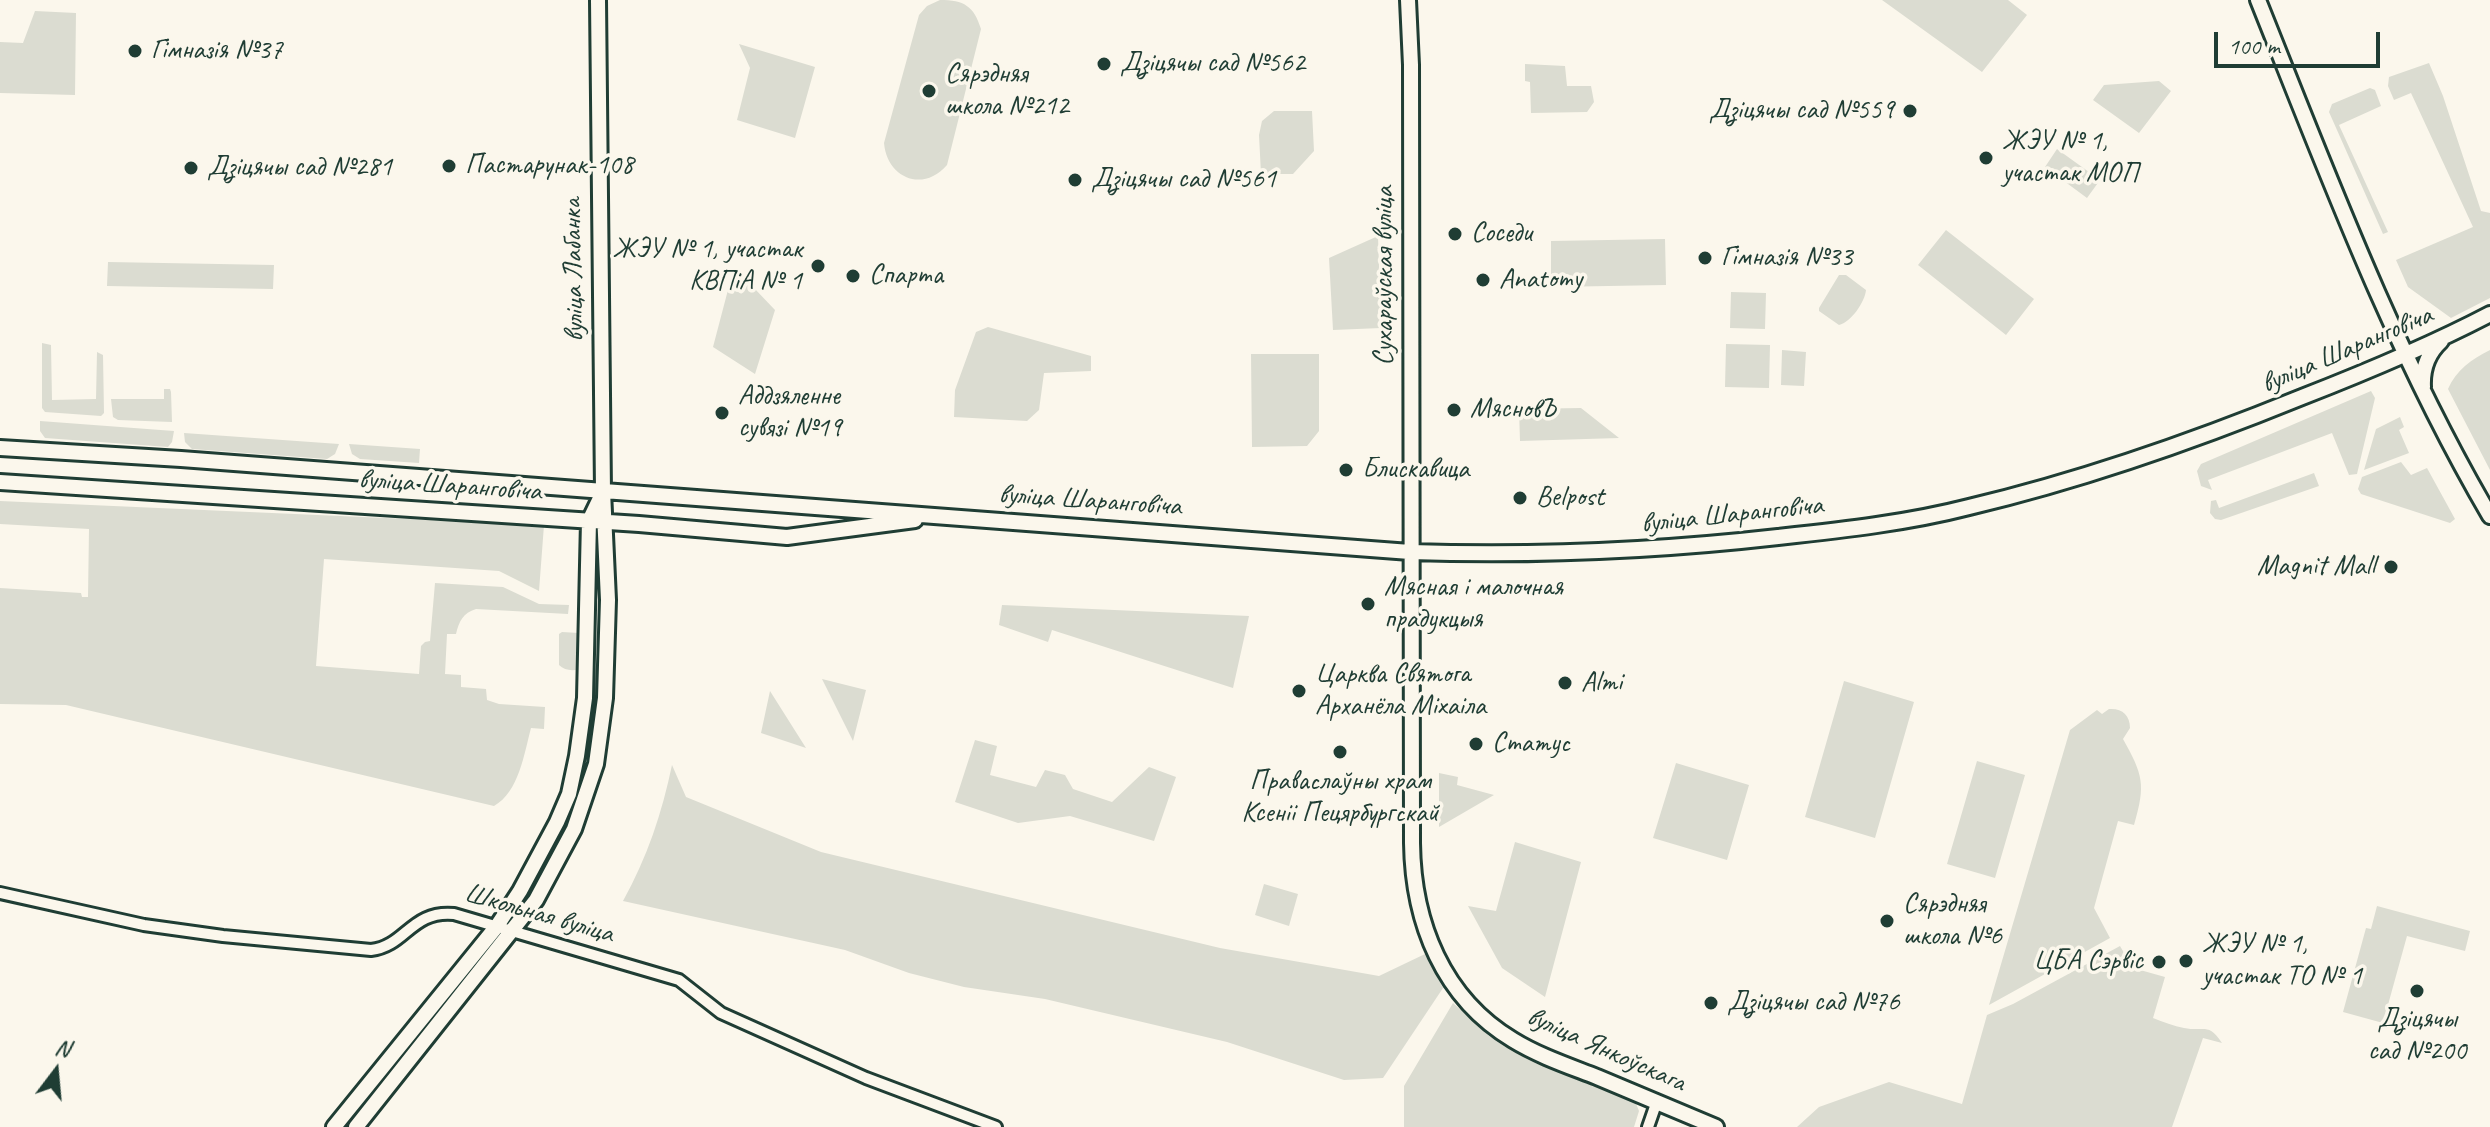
<!DOCTYPE html>
<html>
<head>
<meta charset="utf-8">
<style>
  body { margin:0 }
  #map { position:relative; width:2490px; height:1127px; overflow:hidden; background:#fbf7ec; font-family:Caveat,sans-serif }
  canvas { display:block }
  .north { position:absolute; left:16px; top:1031px; width:80px; height:80px; -webkit-text-stroke:6px #fbf7ec; paint-order:stroke; rotate:16deg; font-size:22px; font-weight:700; line-height:32px; text-align:center; color:#1f3d34 }
  .north::after { content:''; display:block; margin:auto; width:28px; height:36px; background:#1f3d34; clip-path:polygon(50% 0,100% 100%,50% 72%,0 100%) }
  .scale { position:absolute; left:2214px; top:32px; width:166px; height:36px; box-sizing:border-box; border:4px solid #1f3d34; border-top:0; padding-left:10px; font-size:24px; line-height:28px; white-space:nowrap; color:#1f3d34; -webkit-text-stroke:6px #fbf7ec; paint-order:stroke }
</style>
</head>
<body>
<div id="map">
<canvas width="2490" height="1127"></canvas>
<div class="north">N</div>
<div class="scale">100 m</div>
</div>
<script>
const ctx = document.querySelector('canvas').getContext('2d');
ctx.lineJoin = 'round';
function paint(path, color) { ctx.fillStyle = color; ctx.fill(path, 'evenodd'); }
function trace(path, color, width, dash) { ctx.strokeStyle = color; ctx.lineWidth = width; ctx.lineCap = dash ? 'butt' : 'round'; ctx.setLineDash(dash || []); ctx.stroke(path); }
function write(font, color, halo, rows, align = 'center') {
  ctx.font = font + ' Caveat,sans-serif'; ctx.lineWidth = 7; ctx.setLineDash([]); ctx.textBaseline = 'middle'; ctx.strokeStyle = halo; ctx.fillStyle = color; for (const [text, x, y, turn = 0] of rows) {
    ctx.save(); ctx.translate(x, y); ctx.rotate((+turn || 0) * Math.PI / 180); ctx.textAlign = isNaN(turn) ? turn : align; if (halo) ctx.strokeText(text, 0, 0); ctx.fillText(text, 0, 0); ctx.restore();
  }
}
const green = new Path2D(`
  M940,0C964,0 974,6 981,29L947,165C923,193 887,178 884,143L919,15L927,6Z
  M1882,0H2008L2027,15L1982,72Z
  M35,11L76,13L75,95L0,93V42L23,43Z
  M739,44L815,67L795,138L737,120L750,68Z
  M2429,63L2443,96L2481,211L2490,213V298L2451,318L2408,287L2396,260L2473,227L2411,93L2394,100L2388,86L2389,77Z
  M1525,64L1565,66L1567,86H1591L1594,102L1587,112L1531,113L1530,82L1525,81Z
  M2159,81L2171,91L2139,133L2093,100L2104,85Z
  M2370,88L2375,90L2381,106L2339,125L2388,232L2383,234L2329,112L2332,104Z
  M1274,111H1312L1314,151L1293,174H1261L1259,135L1262,121Z
  M2057,149L2100,180L2087,198L2045,167Z
  M1946,230L2034,299L2006,335L1918,265Z
  M1378,236L1381,328L1333,330L1329,258Z
  M1665,239L1666,285L1551,287V241Z
  M108,262L274,265L273,289L107,286Z
  M734,267L775,310L755,374L713,347Z
  M1839,275H1846L1866,290C1865,302 1851,322 1839,325L1819,311V308Z
  M1731,292L1766,293L1765,329L1730,328Z
  M988,327L1091,356V371L1044,373L1039,410L1027,421L954,417L955,390L976,332Z
  M42,343L51,345L52,400L96,399L97,352L103,355L104,413L101,416L45,412L42,408Z
  M1726,344L1770,345L1769,388L1725,387Z
  M1782,350L1806,352L1804,386L1781,385Z
  M2490,350V470L2448,389C2456,370 2472,359 2490,350Z
  M1251,354H1319V431L1307,446L1252,447Z
  M164,389H170L171,392L172,422L118,420L113,417L111,399H164Z
  M2371,391L2375,398L2357,474L2349,475L2332,433L2208,480L2212,490L2201,486L2197,471L2201,464Z
  M1581,408L1619,438L1520,441L1519,409Z
  M2400,417L2404,427L2399,430L2409,453L2364,470L2376,429Z
  M40,421L174,431L172,442L168,447L45,438L40,431Z
  M184,433L339,444L335,454L327,459L192,449L185,442Z
  M349,444L420,449L419,463L360,459L352,454Z
  M2401,462L2411,475L2427,468L2455,519L2450,523L2361,494L2358,489L2362,477Z
  M2314,473L2319,486L2221,520L2215,519L2210,513L2211,501L2216,500L2219,508Z
  M0,501L544,525L539,591L499,571L324,559L316,666L419,674L421,646L425,642L430,641L435,583L503,587L539,604L569,605L568,614L476,609C463,613 459,621 456,634H447L445,674L461,675V687L486,689L487,700L499,704L545,707L544,729L531,728C524,754 519,792 494,806L66,705L0,704V588L81,593L82,597H88L89,529L0,524Z
  M1002,605L1249,616L1233,688L1052,630L1048,642L999,625Z
  M562,632L579,633L583,637V667C576,672 565,671 559,665V634Z
  M822,679L866,690L853,741Z
  M1844,681L1914,702L1875,838L1805,817Z
  M770,691L806,748L761,733Z
  M2109,709C2122,708 2130,715 2130,728L2123,739C2143,775 2146,784 2134,825L2118,821L2094,908L2110,938L1989,1005L2070,730L2097,710L2102,714Z
  M975,740L997,746L990,775L1036,787L1045,770L1065,775L1073,789L1112,802L1149,767L1176,777L1154,841L1070,816L1018,823L955,802Z
  M1977,761L2025,775L1995,878L1947,864Z
  M1676,763L1749,785L1727,860L1653,838Z
  M672,765L686,797L821,852L1220,948L1379,976L1425,954L1443,988L1383,1078L1344,1080L1227,1042L1045,999L964,987L909,973L845,950L623,901C647,858 662,813 672,765Z
  M1439,773L1458,777L1457,785L1494,795L1439,827Z
  M1515,842L1581,862L1545,997L1502,968L1468,906L1496,911Z
  M1264,884L1298,894L1289,926L1255,915Z
  M2377,906L2470,931L2465,951L2407,936L2383,1023L2343,1012L2366,928L2371,929Z
  M2120,946L2133,968L2165,977L2153,1018C2163,1022 2174,1026 2184,1028C2205,1032 2208,1022 2222,1043L2203,1038L2172,1127H1797L1819,1107L1889,1082L1962,1104L1987,1015L2013,1004Z
  M1453,1003L1489,1036L1554,1070L1635,1101L1639,1111L1634,1127H1404V1086Z`);
const street = new Path2D(`
  M0,893L144,925L223,936L371,950C406,946 411,910 454,914L679,980L721,1013L866,1078L996,1127
  M1648,1127L1657,1101`);
const secondary = new Path2D(`
  M1408,0L1411,65L1412,843C1413,923 1443,998 1513,1040C1539,1056 1569,1066 1597,1077C1637,1094 1676,1110 1716,1127
  M2258,0C2328,175 2394,352 2490,516
  M2423,387C2422,368 2428,353 2441,341
  M0,448L181,459L1410,552C1533,556 1655,551 1778,537C1842,530 1907,523 1969,507C2083,480 2194,441 2302,397C2366,372 2429,346 2490,314
  M0,482L639,524L787,537L915,520
  M334,1127L497,926L520,891L557,822L569,794L577,756L585,698L589,521L603,492
  M356,1127L536,900L574,829L596,764L605,698L608,600L603,491L598,0`);
const markers = [
  [135,51,8,"#1f3d34"],
  [1104,64,8,"#1f3d34"],
  [929,91,8,"#1f3d34"],
  [1910,111,8,"#1f3d34"],
  [1986,158,8,"#1f3d34"],
  [449,166,8,"#1f3d34"],
  [191,168,8,"#1f3d34"],
  [1075,180,8,"#1f3d34"],
  [1455,234,8,"#1f3d34"],
  [1705,258,8,"#1f3d34"],
  [818,266,8,"#1f3d34"],
  [853,276,8,"#1f3d34"],
  [1483,280,8,"#1f3d34"],
  [1454,410,8,"#1f3d34"],
  [722,413,8,"#1f3d34"],
  [1346,470,8,"#1f3d34"],
  [1520,498,8,"#1f3d34"],
  [2391,567,8,"#1f3d34"],
  [1368,604,8,"#1f3d34"],
  [1565,683,8,"#1f3d34"],
  [1299,691,8,"#1f3d34"],
  [1476,744,8,"#1f3d34"],
  [1340,752,8,"#1f3d34"],
  [1887,921,8,"#1f3d34"],
  [2186,961,8,"#1f3d34"],
  [2159,962,8,"#1f3d34"],
  [2417,991,8,"#1f3d34"],
  [1711,1003,8,"#1f3d34"]
];
const poiNames = [
  ["Гімназія №37",151,51],
  ["Дзіцячы сад №562",1120,64],
  ["Сярэдняя",945,75],
  ["школа №212",945,107],
  ["Дзіцячы сад №559",1894,111,"right"],
  ["ЖЭУ № 1,",2002,142],
  ["участак МОП",2002,174],
  ["Пастарунак-108",465,166],
  ["Дзіцячы сад №281",207,168],
  ["Дзіцячы сад №561",1091,180],
  ["Соседи",1471,234],
  ["ЖЭУ № 1, участак",802,250,"right"],
  ["КВПіА № 1",802,282,"right"],
  ["Гімназія №33",1721,258],
  ["Спарта",869,276],
  ["Anatomy",1499,280],
  ["Аддзяленне",738,397],
  ["сувязі №19",738,429],
  ["МясновЪ",1470,410],
  ["Блискавица",1362,470],
  ["Belpost",1536,498],
  ["Magnit Mall",2375,567,"right"],
  ["Мясная і малочная",1384,588],
  ["прадукцыя",1384,620],
  ["Царква Святога",1315,675],
  ["Арханёла Міхаіла",1315,707],
  ["Almi",1581,683],
  ["Статус",1492,744],
  ["Праваслаўны храм",1340,782,"center"],
  ["Ксеніі Пецярбургскай",1340,814,"center"],
  ["Сярэдняя",1903,905],
  ["школа №6",1903,937],
  ["ЖЭУ № 1,",2202,945],
  ["участак ТО № 1",2202,977],
  ["ЦБА Сэрвіс",2143,962,"right"],
  ["Дзіцячы сад №76",1727,1003],
  ["Дзіцячы",2417,1020,"center"],
  ["сад №200",2417,1052,"center"]
];
const streetNames = [
  ["вуліца Лабанка",574,270,-91],
  ["Сухараўская вуліца",1385,276,-90],
  ["вуліца Шаранговіча",2347,350,-23],
  ["вуліца Шаранговіча",450,486,4],
  ["вуліца Шаранговіча",1090,501,4],
  ["вуліца Шаранговіча",1732,515,-6],
  ["Школьная вуліца",539,914,16],
  ["вуліца Янкоўскага",1606,1050,24]
];
paint(green, '#dbdcd1');
trace(street, '#1f3d34', 16);
trace(secondary, '#1f3d34', 20);
trace(street, '#fbf7ec', 10);
trace(secondary, '#fbf7ec', 14);
for (const [x, y, r, color] of markers) { const dot = new Path2D(); dot.arc(x, y, r, 0, 2 * Math.PI); ctx.fillStyle = color; ctx.fill(dot); trace(dot, '#fbf7ec', 3); }
write('28px', '#1f3d34', '#fbf7ec', poiNames, 'left');
write('28px', '#1f3d34', '#fbf7ec', streetNames);
</script>
</body>
</html>
